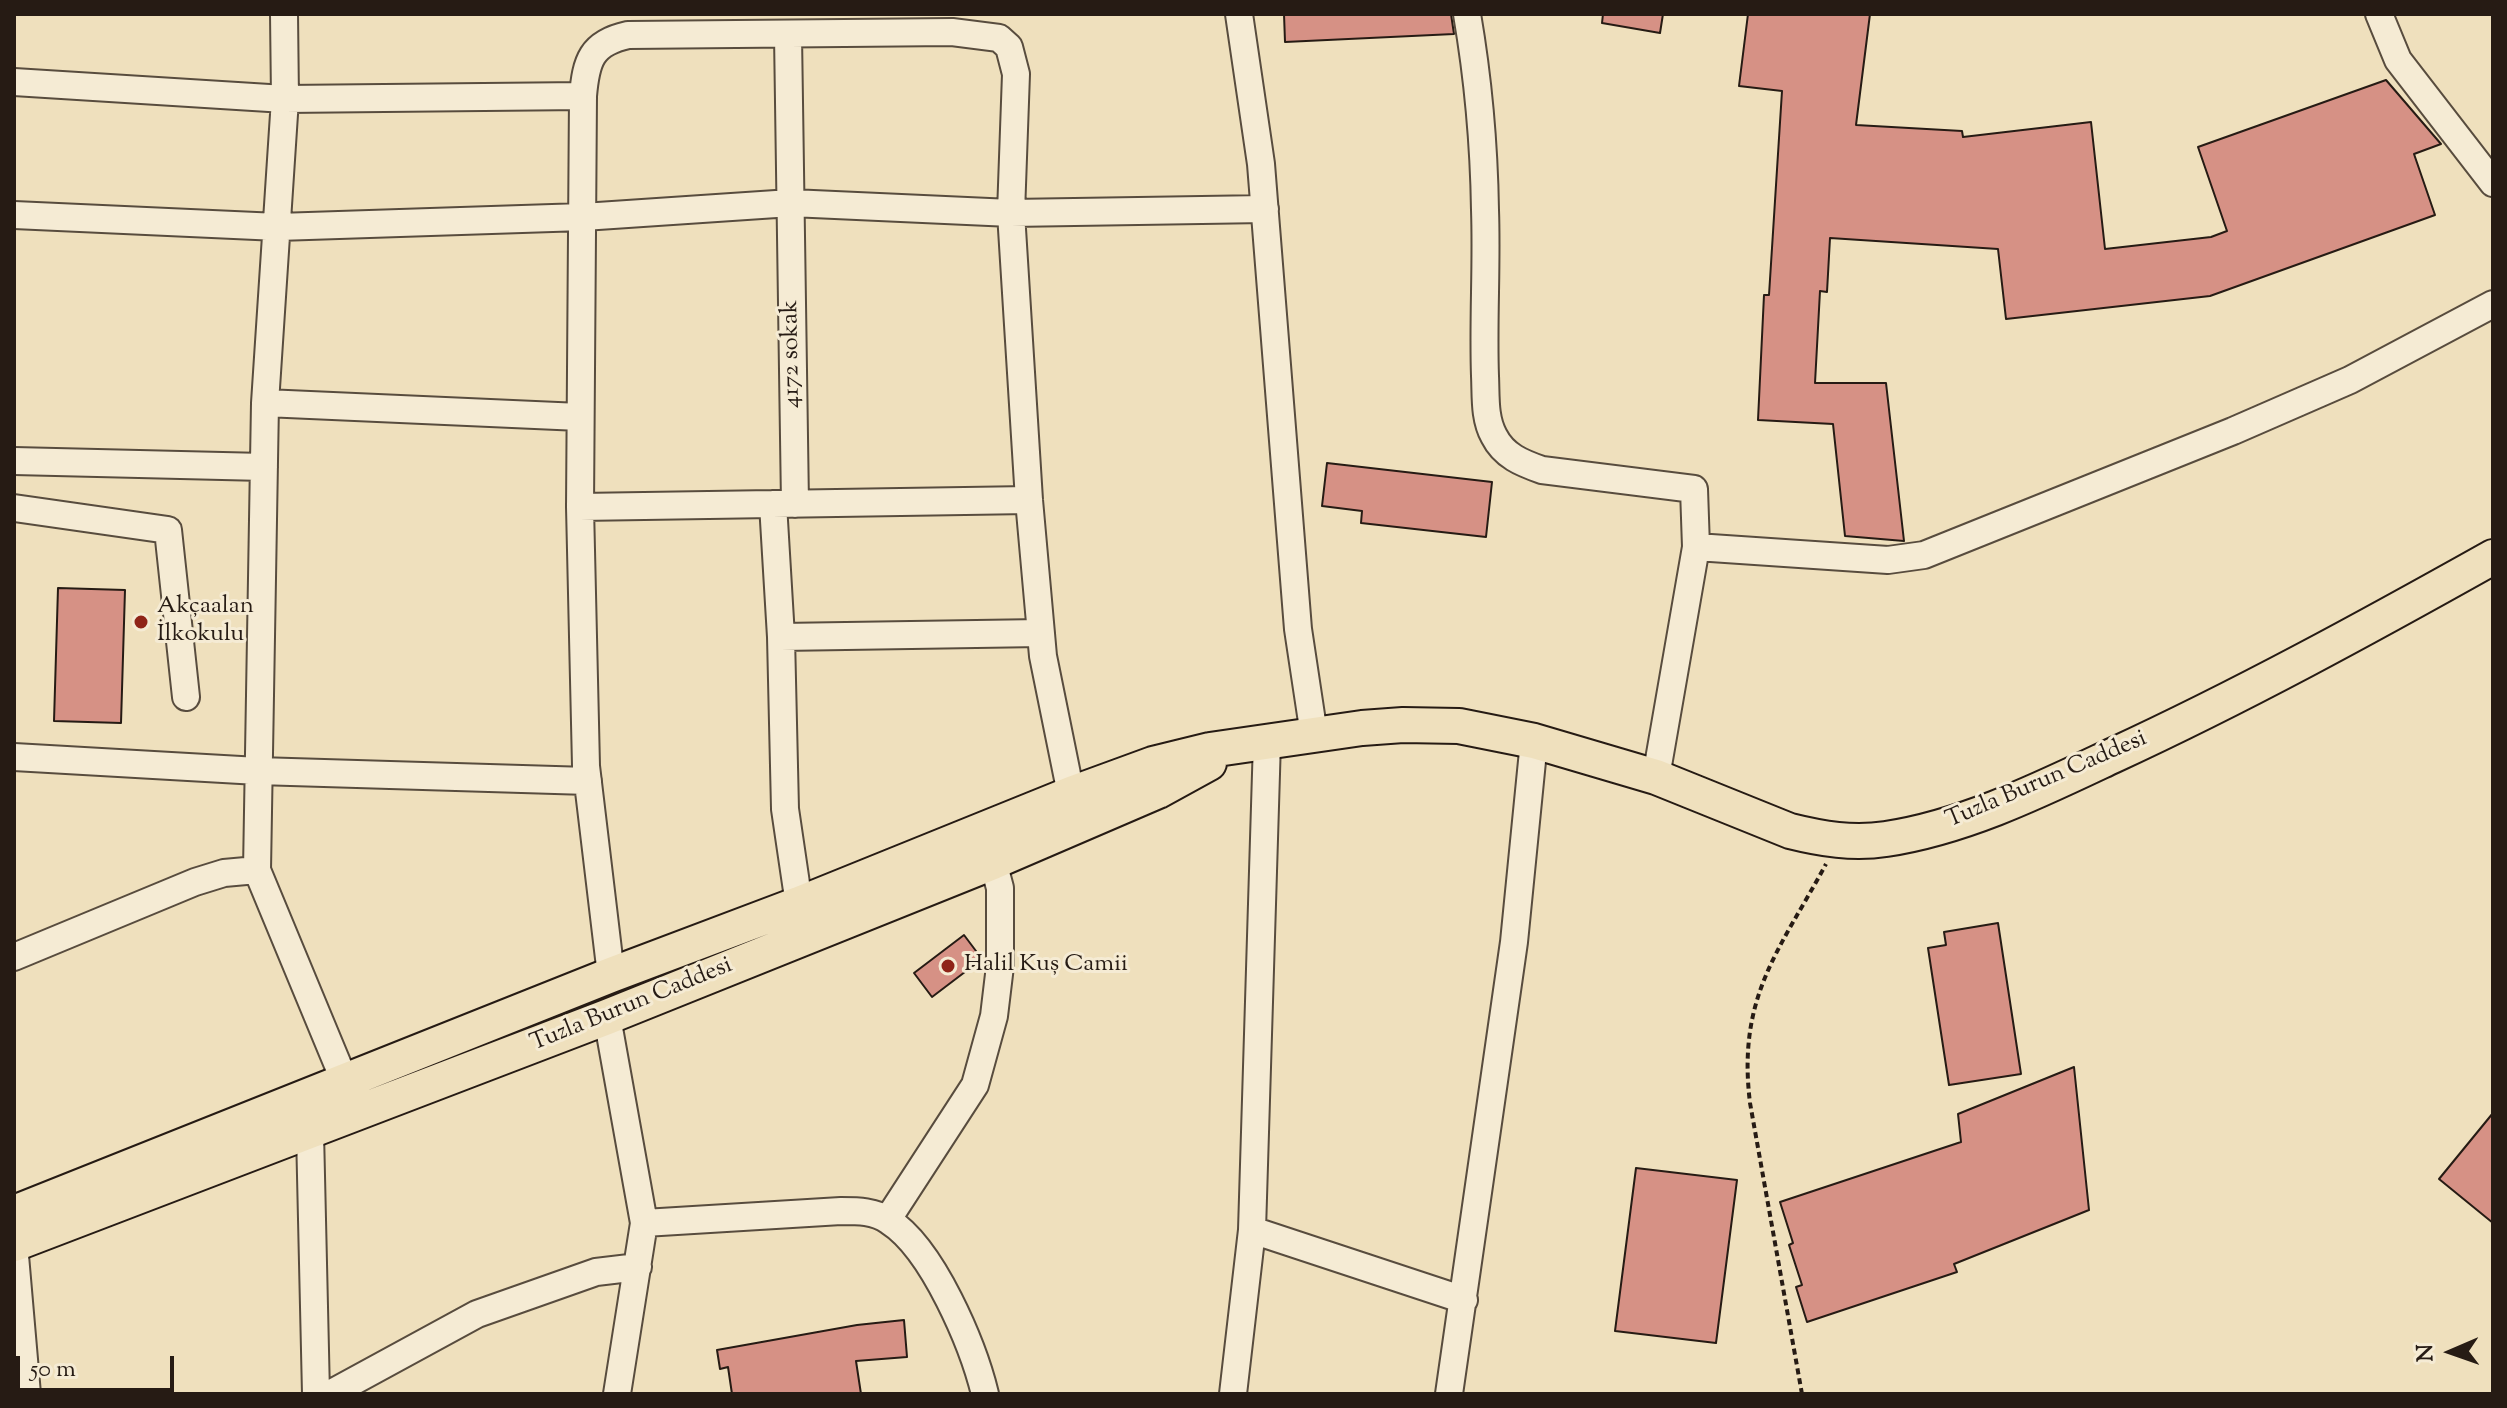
<!DOCTYPE html>
<html>
<head>
<meta charset="utf-8">
<style>
  body { margin:0 }
  #map { position:relative; width:2507px; height:1408px; overflow:hidden; background:#efe0bd; font-family:"Sorts Mill Goudy",serif }
  canvas { display:block }
  .frame { position:absolute; inset:0; border:16px solid #261b14; pointer-events:none }
  .north { position:absolute; left:2411px; top:1312px; width:80px; height:80px; -webkit-text-stroke:6px #f5ebd4; paint-order:stroke; rotate:268deg; font-size:22px; font-weight:700; line-height:32px; text-align:center; color:#261b14 }
  .north::after { content:''; display:block; margin:auto; width:28px; height:36px; background:#261b14; clip-path:polygon(50% 0,100% 100%,50% 72%,0 100%) }
  .scale { position:absolute; left:16px; top:1356px; width:158px; height:36px; box-sizing:border-box; border:4px solid #261b14; border-top:0; padding-left:10px; font-size:24px; line-height:28px; white-space:nowrap; color:#261b14; -webkit-text-stroke:6px #f5ebd4; paint-order:stroke }
</style>
</head>
<body>
<div id="map">
<canvas width="2507" height="1408"></canvas>
<div class="frame"></div>
<div class="north">N</div>
<div class="scale">50 m</div>
</div>
<script>
const ctx = document.querySelector('canvas').getContext('2d');
ctx.lineJoin = 'round';
function paint(path, color) { ctx.fillStyle = color; ctx.fill(path, 'evenodd'); }
function trace(path, color, width, dash) { ctx.strokeStyle = color; ctx.lineWidth = width; ctx.lineCap = dash ? 'butt' : 'round'; ctx.setLineDash(dash || []); ctx.stroke(path); }
function write(font, color, halo, rows, align = 'center') {
  ctx.font = font + ' "Sorts Mill Goudy",serif'; ctx.lineWidth = 6; ctx.setLineDash([]); ctx.textBaseline = 'middle'; ctx.strokeStyle = halo; ctx.fillStyle = color; for (const [text, x, y, turn = 0] of rows) {
    ctx.save(); ctx.translate(x, y); ctx.rotate((+turn || 0) * Math.PI / 180); ctx.textAlign = isNaN(turn) ? turn : align; if (halo) ctx.strokeText(text, 0, 0); ctx.fillText(text, 0, 0); ctx.restore();
  }
}
const building = new Path2D(`
  M1284,14H1451L1454,34L1285,42Z
  M1603,14H1663L1660,33L1602,23Z
  M1748,14H1870L1856,125L1962,131L1963,137L2091,122L2105,249L2211,237L2227,231L2198,147L2386,80L2441,144L2414,154L2435,215L2210,296L2006,319L1998,249L1830,238L1827,292L1820,291L1815,383H1886L1904,541L1845,536L1833,424L1758,420L1764,295H1769L1782,91L1739,86Z
  M1327,463L1492,482L1486,537L1361,523L1362,511L1322,506Z
  M58,588L125,590L121,723L54,721Z
  M1998,923L2021,1074L1949,1085L1928,948L1946,945L1944,932Z
  M964,935L982,959L932,997L914,973Z
  M2074,1067L2089,1210L1954,1264L1957,1272L1807,1322L1796,1287L1802,1285L1789,1245L1793,1243L1780,1202L1961,1142L1958,1114Z
  M2493,1113V1223L2439,1179Z
  M1636,1168L1737,1180L1716,1343L1615,1331Z
  M904,1320L907,1357L856,1361L861,1394H732L728,1367L720,1369L717,1350L857,1325Z`);
const path = new Path2D(`
  M1802,1394L1750,1103C1737,997 1779,951 1826,864`);
const minor = new Path2D(`
  M284,14L285,99L265,403L257,870L345,1082
  M1239,14L1261,164L1298,629L1314,735
  M1467,14C1478,78 1484,145 1485,210C1487,265 1483,320 1485,376C1486,396 1484,418 1494,436C1504,456 1522,463 1542,470L1694,489L1696,547L1656,777
  M2379,14L2398,60L2493,183
  M788,35L795,504
  M14,82L285,99L583,96
  M14,215L278,227L583,217L791,203L1011,213L1265,209
  M265,403L580,417
  M14,461L264,467
  M773,504L781,637L785,809L799,904
  M580,507L1029,500
  M14,508L168,530L186,697
  M1696,547L1888,560L1924,555L2233,431L2350,380L2493,304
  M781,637L1041,633
  M14,757L258,771L588,781
  M14,957L195,882L224,873L257,870
  M611,975L586,766L580,507L583,96C586,61 591,43 628,35L952,32L999,38L1009,47L1016,74L1011,213L1029,500L1043,656L1071,794
  M607,1017L644,1223L617,1394
  M310,1132L316,1394
  M888,1219L975,1085L994,1016L1000,966V888L993,862
  M644,1223L841,1211C858,1211 875,1211 889,1221C933,1249 973,1345 985,1394
  M1252,1230L1464,1300
  M14,1244L27,1394
  M330,1394L477,1314L596,1272L638,1267
  M1233,1394L1252,1230L1267,741
  M1449,1394L1514,942L1534,741`);
const major = new Path2D(`
  M14,1213L611,975L799,904L1071,794L1153,764L1210,750L1362,728L1403,725L1459,726L1534,741L1656,777L1790,831C1822,839 1853,844 1886,839C1965,827 2040,790 2112,756C2242,696 2368,627 2493,557
  M14,1244L607,1017L993,862L1158,791L1209,763`);
const markers = [
  [141,622,8,"#8f2418"],
  [948,966,8,"#8f2418"]
];
const streetNames = [
  ["4172 sokak",793,354,-91],
  ["Tuzla Burun Caddesi",2047,781,-23],
  ["Tuzla Burun Caddesi",632,1006,-22]
];
const poiNames = [
  ["Akçaalan",157,608],
  ["İlkokulu",157,636],
  ["Halil Kuş Camii",964,966]
];
paint(building, '#d69185');
trace(building, '#261b14', 2);
trace(minor, '#584c3e', 30);
trace(major, '#261b14', 38);
trace(path, '#261b14', 4, [6, 4]);
trace(minor, '#f5ebd4', 26);
trace(major, '#efe0bd', 34);
for (const [x, y, r, color] of markers) { const dot = new Path2D(); dot.arc(x, y, r, 0, 2 * Math.PI); ctx.fillStyle = color; ctx.fill(dot); trace(dot, '#f5ebd4', 3); }
write('24px', '#261b14', '#f5ebd4', streetNames);
write('24px', '#261b14', '#f5ebd4', poiNames, 'left');
</script>
</body>
</html>
